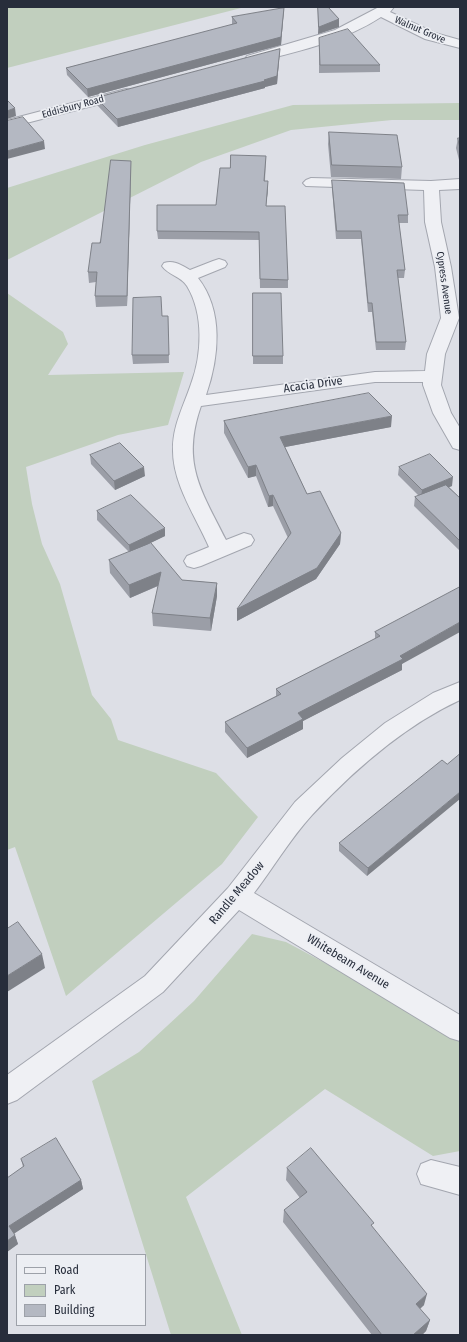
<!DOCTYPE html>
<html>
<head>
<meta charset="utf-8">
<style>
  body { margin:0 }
  #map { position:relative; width:467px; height:1342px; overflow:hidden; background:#dddfe6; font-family:"Fira Sans Condensed",sans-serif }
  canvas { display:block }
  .frame { position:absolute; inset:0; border:8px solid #272d3b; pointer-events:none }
  .legend { position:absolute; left:16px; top:1254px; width:130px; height:72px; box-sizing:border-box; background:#eceef3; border:1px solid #9da1a9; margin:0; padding:5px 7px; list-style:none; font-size:12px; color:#272d3b }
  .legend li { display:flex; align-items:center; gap:8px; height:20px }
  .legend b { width:20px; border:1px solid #9da1a9 }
</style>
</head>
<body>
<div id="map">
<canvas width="467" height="1342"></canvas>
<div class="frame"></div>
<ul class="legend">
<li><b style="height:5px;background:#eff0f4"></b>Road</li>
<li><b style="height:11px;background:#c1cfbe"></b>Park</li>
<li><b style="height:11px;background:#b4b8c2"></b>Building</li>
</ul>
</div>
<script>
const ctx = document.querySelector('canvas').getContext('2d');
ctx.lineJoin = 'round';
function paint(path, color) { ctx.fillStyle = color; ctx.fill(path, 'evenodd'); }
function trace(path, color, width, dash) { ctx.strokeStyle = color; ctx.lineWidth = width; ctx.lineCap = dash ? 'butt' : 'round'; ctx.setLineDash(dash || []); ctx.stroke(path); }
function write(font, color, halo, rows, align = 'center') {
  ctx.font = font + ' "Fira Sans Condensed",sans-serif'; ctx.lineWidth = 3.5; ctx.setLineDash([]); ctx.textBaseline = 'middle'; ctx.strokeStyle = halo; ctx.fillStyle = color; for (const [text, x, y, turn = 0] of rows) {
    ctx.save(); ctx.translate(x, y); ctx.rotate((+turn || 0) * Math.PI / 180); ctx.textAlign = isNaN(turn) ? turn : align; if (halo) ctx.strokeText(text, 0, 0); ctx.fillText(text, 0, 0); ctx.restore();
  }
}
const green = new Path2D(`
  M7,7H245L7,68Z
  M460,103V120H392L291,130L201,162L7,260V188L145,145L293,105Z
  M7,293L63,332L68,344L48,375L184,372L168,425L118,435L26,467L32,504L42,544L60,584L92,695L111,719L118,740L216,773L258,817L222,864L66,996L15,847L7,850Z
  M252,934L286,942L357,980L460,1040V1151L433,1156L325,1089L186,1197L242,1335H171L92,1081L139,1052L194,1001Z`);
const street = new Path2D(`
  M379,7H394L390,12L435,33L460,40V48L425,39L381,17C343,42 295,52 252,63L247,62L245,59L247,56L335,30Z
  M126,89L131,90L133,93L131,96L7,128V120Z
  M311,178L431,181L460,179V189L439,190L441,222L451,267L459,318L445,354L441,385L451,413L460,428V450L453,448L433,413L423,385V382H375L201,406C181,463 201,490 226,540L244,533L251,535L254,540L251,545L201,566L194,568L187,566L184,561L187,556L209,547C196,517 173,484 173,451C172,427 184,405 191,384C202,355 204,314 187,286C181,276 168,275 162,266L164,263C174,260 181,265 190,270L213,261L219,259L225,261L227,264L225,267L198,278C224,311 219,358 206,395L375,372L425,371L427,354L441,318L435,267L425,222L424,190L306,186L303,183L306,180Z
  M460,682V700C404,726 354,770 312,815C290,839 273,868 254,893L460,1015V1041L450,1038L239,910L163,992L17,1100L7,1104V1075L145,976L228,888L295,802L342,758L385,723L433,693Z
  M431,1160L460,1167V1195L421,1184L417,1174L421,1164Z`);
const wall = new Path2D(`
  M318,7H328L339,19V27L318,34Z
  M284,8L281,45L88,97L67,75L66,68L232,25V17Z
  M319,38L380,65V72L319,73Z
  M280,49L277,84L265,87V88L118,127L97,105L96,98Z
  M329,132L402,167L401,179L331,177L328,144Z
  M458,138H460V164L456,148Z
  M266,156L265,181L268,189L266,206L288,280V288H260L259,240L158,239L157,231L216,205L230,168Z
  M131,161V171L127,306L96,307L95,296L96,282L89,283L88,272Z
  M332,180L408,215V223H399L405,270L404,278H398L406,342L405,350H376L372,312H368L361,239H336L332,188Z
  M253,293L283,356V364H253Z
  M168,316L169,363L133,364L132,355Z
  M224,421L391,427L285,447L307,494L341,533L340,544L316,579L237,621L288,538L273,506L268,507L256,476L248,478L224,433Z
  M90,455L145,476L115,490L91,464Z
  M399,467L452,486L449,487L460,498V551L414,506L415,497L419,496L398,475Z
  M97,511L165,536L148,544L182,580L217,583V596L211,631L153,626L152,613L158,586L130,598L110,573L109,560L129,552L97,520Z
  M460,587L402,664V670L303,721V729L247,758L225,732V722L276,696V689L375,639V632Z
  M447,764L367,876L339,851V843Z
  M21,1159L81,1180L83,1189L14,1233L18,1244L7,1252L23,1167Z
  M287,1168L373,1228L424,1305L420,1309L430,1320L426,1331L422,1335H372L283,1222L284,1210L300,1198L286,1180Z`);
const shadedWall = new Path2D(`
  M284,8L281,45L88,97L87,89Z
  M339,19V27L318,34L319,27Z
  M280,49L277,84L265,87V88L118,127L117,119Z
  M15,108L16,116L7,119V111Z
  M44,141L45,149L7,159V151Z
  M131,161V171L127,306V296Z
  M268,181V189L265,214L266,206Z
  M392,416L391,427L280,448V437Z
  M256,465V476L248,478V467Z
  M144,467L145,476L115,490L114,481Z
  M453,477L452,486L421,498L422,490Z
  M273,495V506L268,507L269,496Z
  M165,528V536L130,553L129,545Z
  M341,533L340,544L316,579L237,621V609Z
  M161,572L162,584L130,598L129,585Z
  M217,583V596L211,631L210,618Z
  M460,622V632L402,664V670L303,721V729L247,758V748L298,713L400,656Z
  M460,792V799L367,876L368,868Z
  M42,954L45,968L7,992V976Z
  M81,1180L83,1189L12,1235L9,1226Z
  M15,1235L18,1244L7,1252V1241Z
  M427,1294L424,1305L413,1315L416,1304Z
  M430,1320L426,1331L422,1335H413Z`);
const building = new Path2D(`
  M318,7H328L339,19L319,27Z
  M284,8L281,37L87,89L66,68L237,23L232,17Z
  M348,29L380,65H320L319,38Z
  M280,49L277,76L264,80L265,81L117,119L96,98Z
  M7,100L15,108L7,111Z
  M23,117L44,141L7,151V121Z
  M329,132L397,135L402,167L332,165Z
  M458,138H460V148Z
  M231,155L266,156L264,181H268L266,206H285L288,280L260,279L259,232L157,231V205H216L220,168H230Z
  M111,160L131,161L127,296H95L97,272H88L92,243H100Z
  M332,180L404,183L408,215H398L405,270H397L406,342H376L372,303H368L361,231H337Z
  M253,293H281L283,356H253Z
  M161,297L162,316H168L169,355H132L133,298Z
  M369,393L392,416L280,437L307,494L320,491L341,533L317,568L237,609L291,533L273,495L269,496L256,465L248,467L224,421Z
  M120,443L144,467L114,481L90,455Z
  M430,454L453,477L422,490L399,467Z
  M446,485L460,498V541L415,497Z
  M131,495L165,528L129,545L97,511Z
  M151,543L182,580L217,583L210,618L152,613L161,572L129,585L109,560Z
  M460,587V622L400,656L403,659L298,713L303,719L247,748L225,722L281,694L276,689L380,636L375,632Z
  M460,754V792L368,868L339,843L442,760L447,764Z
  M18,922L42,954L7,976V929Z
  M56,1138L81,1180L9,1226L15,1235L7,1241V1178L24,1166L21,1159Z
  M311,1148L374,1223L371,1225L427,1294L416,1304L430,1320L413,1335H382L284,1210L307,1192L287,1168Z`);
const farStreetnames = [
  ["Walnut Grove",420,30,23],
  ["Eddisbury Road",73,107,-15],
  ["Cypress Avenue",444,283,82]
];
const streetNames = [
  ["Acacia Drive",313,385,-8],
  ["Randle Meadow",237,893,-50],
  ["Whitebeam Avenue",348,962,31]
];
paint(green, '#c1cfbe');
trace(street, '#a3a6af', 2);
paint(street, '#eff0f4');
paint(wall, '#9b9ea7');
paint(shadedWall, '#7e8188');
paint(building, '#b4b8c2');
trace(building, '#7e8188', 1);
write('10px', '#272d3b', '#eceef3', farStreetnames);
write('12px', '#272d3b', '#eceef3', streetNames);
</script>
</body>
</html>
